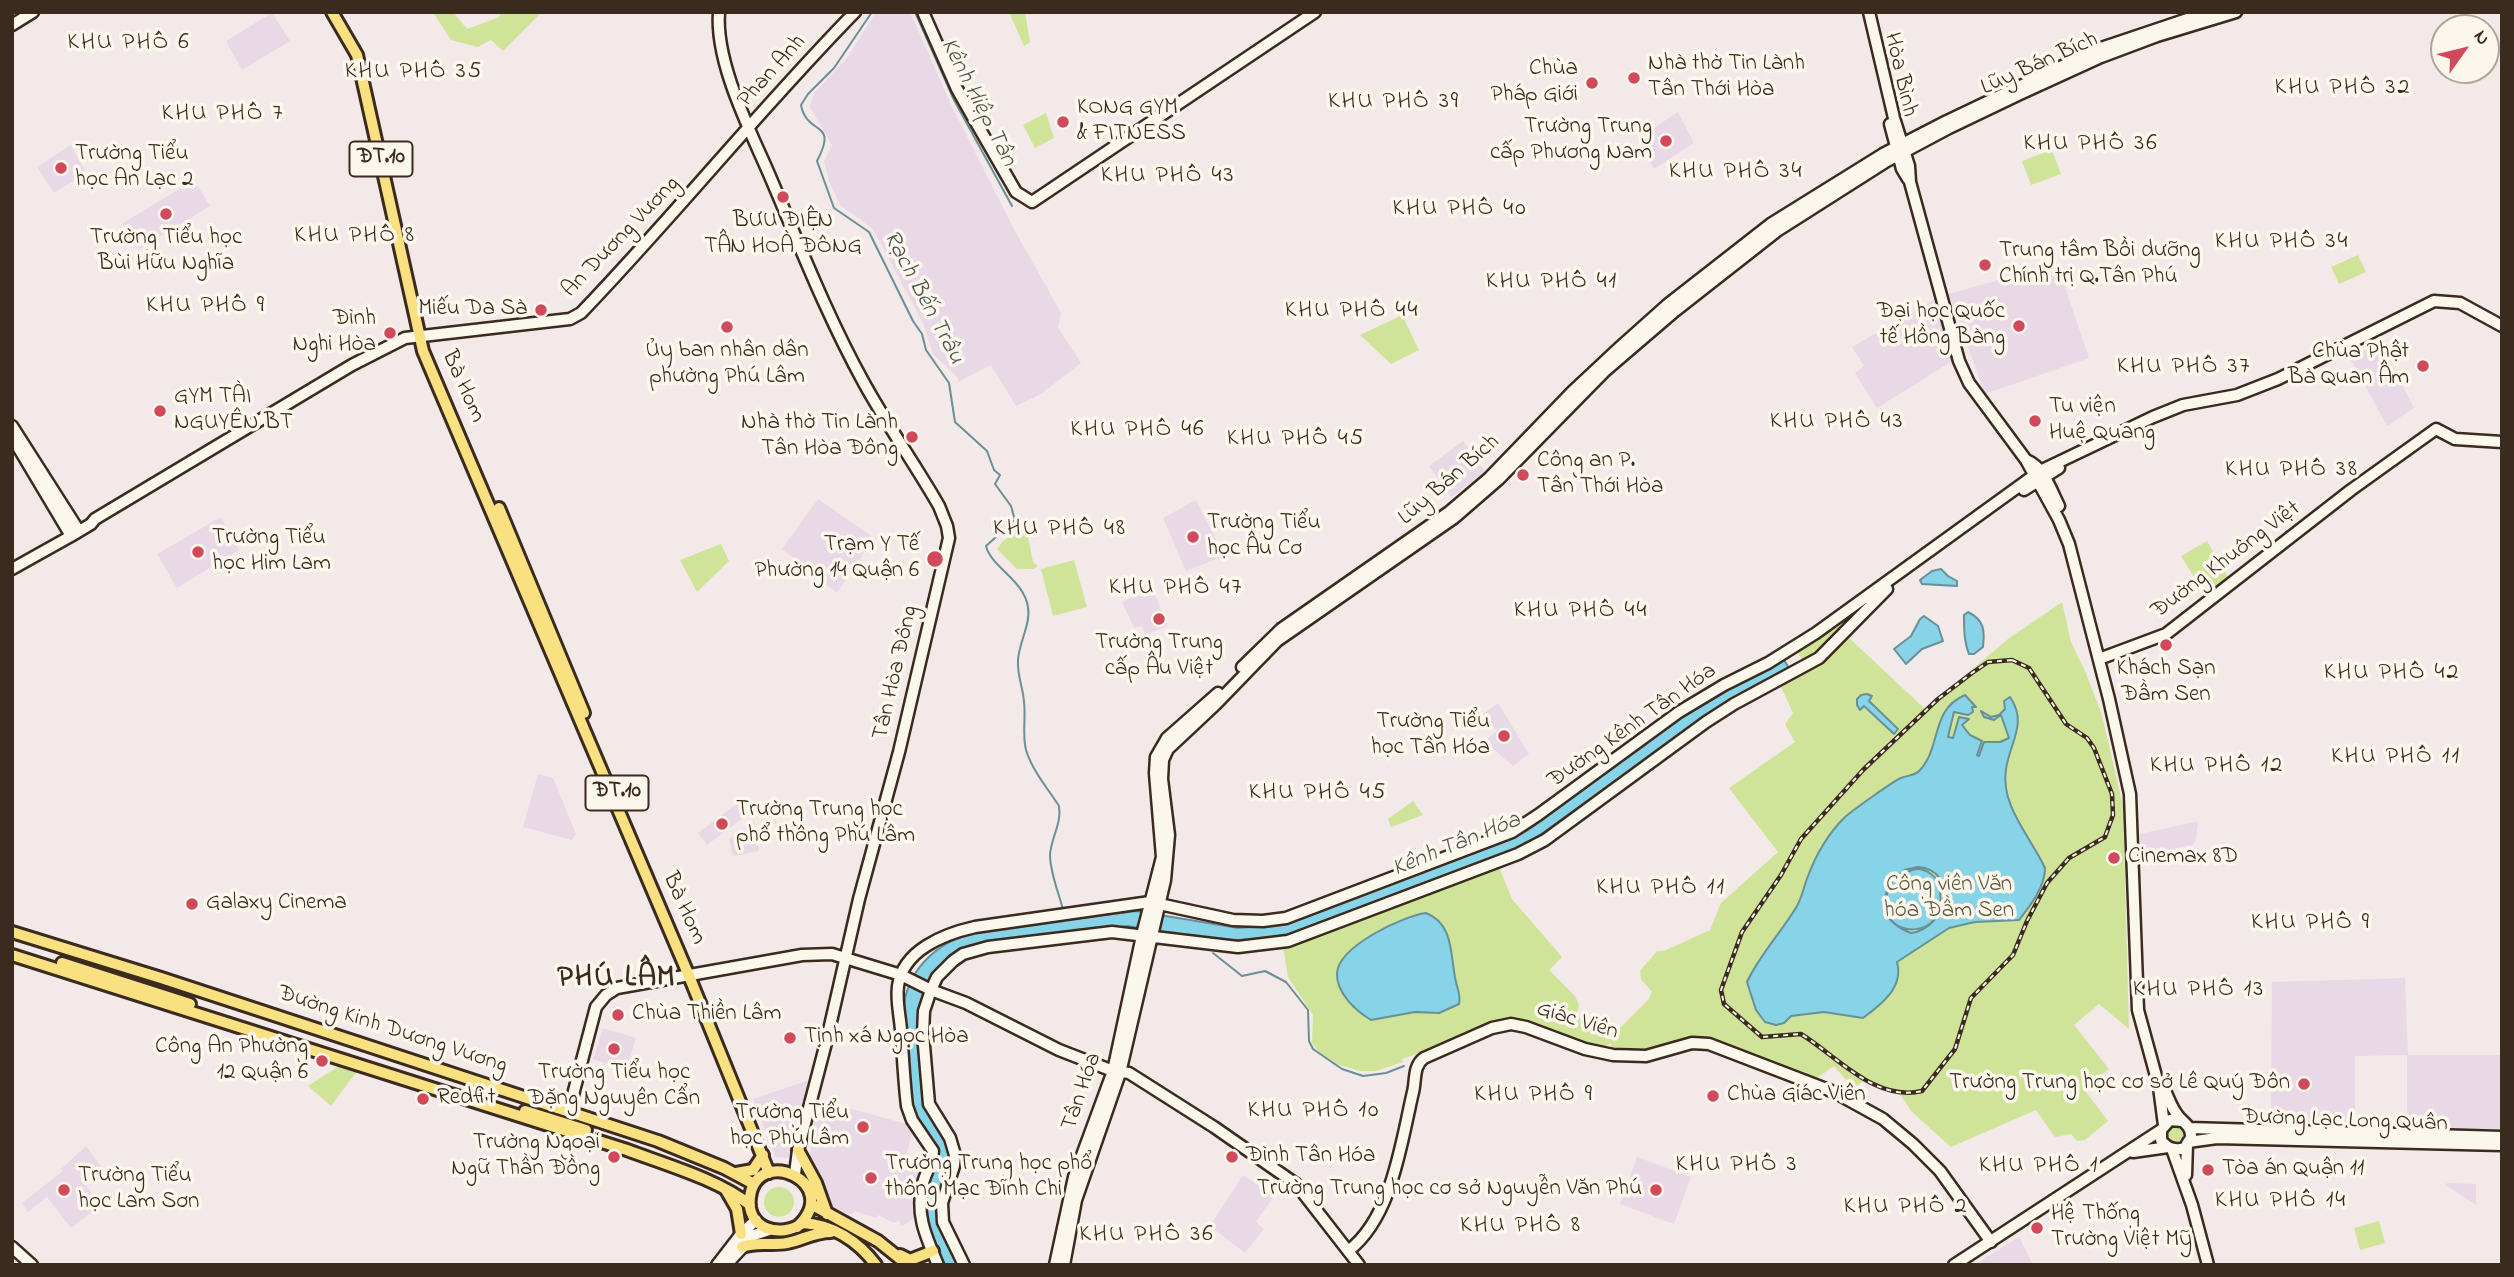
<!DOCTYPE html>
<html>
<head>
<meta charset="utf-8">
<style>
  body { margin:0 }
  #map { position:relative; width:2514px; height:1277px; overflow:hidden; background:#f3e9e9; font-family:"Indie Flower",sans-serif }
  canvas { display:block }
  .frame { position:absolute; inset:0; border:14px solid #3b2a1e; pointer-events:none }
  .north { position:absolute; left:2430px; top:14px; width:70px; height:70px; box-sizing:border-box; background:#fbf7ec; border:2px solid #aea59a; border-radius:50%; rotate:56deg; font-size:19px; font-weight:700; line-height:28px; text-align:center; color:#3b2a1e }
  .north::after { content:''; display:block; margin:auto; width:24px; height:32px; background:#d1495b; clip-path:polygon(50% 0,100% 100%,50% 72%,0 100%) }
</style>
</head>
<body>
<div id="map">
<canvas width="2514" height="1277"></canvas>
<div class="frame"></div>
<div class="north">N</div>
</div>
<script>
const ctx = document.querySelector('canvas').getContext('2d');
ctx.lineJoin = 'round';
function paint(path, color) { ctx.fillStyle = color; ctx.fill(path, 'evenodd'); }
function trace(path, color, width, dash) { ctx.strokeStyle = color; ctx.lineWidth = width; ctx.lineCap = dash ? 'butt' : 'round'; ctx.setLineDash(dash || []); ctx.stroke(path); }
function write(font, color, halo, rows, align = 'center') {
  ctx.font = font + ' "Indie Flower",sans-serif'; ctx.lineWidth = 7; ctx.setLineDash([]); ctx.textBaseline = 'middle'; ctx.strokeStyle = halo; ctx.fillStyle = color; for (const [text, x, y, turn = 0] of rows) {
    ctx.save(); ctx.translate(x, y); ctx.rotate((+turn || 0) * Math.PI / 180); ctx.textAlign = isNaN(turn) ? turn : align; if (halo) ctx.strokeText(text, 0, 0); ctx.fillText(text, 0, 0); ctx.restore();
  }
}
const built = new Path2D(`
  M876,12H910L953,109L1015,231L1061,313L1058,328L1081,363L1041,394L1016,406L991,365L958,382V378L933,354L923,323L873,229L840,205L829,181L824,161L832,145L810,107L814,93L847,58Z
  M272,13L290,41L242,70L226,41Z
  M1678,112L1694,143L1654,169L1637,139Z
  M71,145L86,173L54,193L37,167Z
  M194,180L210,206L138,250L123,223Z
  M2057,263L2089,358L1985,394L1949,294Z
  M1937,298L1954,360L1877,408L1855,373L1864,366L1852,347Z
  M2380,342L2414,408L2387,426L2350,358Z
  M1463,441L1485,472L1451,497L1429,466Z
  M818,499L874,538L837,593L782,549Z
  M1196,500L1224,556L1186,571L1163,518Z
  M221,517L239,550L177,588L157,554Z
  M1152,588L1168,626L1145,635L1142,626L1134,628L1122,602Z
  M1498,703L1529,754L1513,766L1484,741L1497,731L1483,714Z
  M538,774L553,778L576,834L572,840L523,827Z
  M738,803L747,815L707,845L698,833Z
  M754,821L759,851L733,856L729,839Z
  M2198,821L2196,840L2192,845L2154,853L2140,852V834Z
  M2405,978L2408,1055H2502V1129L2407,1127V1055L2355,1056V1124L2271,1119L2272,982Z
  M603,1028L636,1038L626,1070L593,1059Z
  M809,1080L792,1153L787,1158L775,1157L753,1099Z
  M819,1100L914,1126L906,1156L928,1167L918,1216L902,1226L898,1220L894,1223L878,1215L876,1218L855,1211L850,1215L833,1206L810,1161L812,1129Z
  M86,1146L103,1169L84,1183L101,1205L71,1228L47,1197L28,1212L22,1203L63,1171L61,1169Z
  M1637,1157L1691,1177L1674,1224L1620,1204Z
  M1243,1175L1274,1196L1256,1222L1264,1229L1245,1253L1210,1226Z
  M2447,1183L2476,1184V1205L2446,1185Z
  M2019,1237L2033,1265H1981L1979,1262Z`);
const green = new Path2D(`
  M433,12H453L467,29L497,18L503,12H542L503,51L491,40L478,47L451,40Z
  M1009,12H1025L1030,42L1024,46Z
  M1046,113L1054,138L1035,148L1023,125Z
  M2052,150L2061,174L2031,185L2022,161Z
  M2358,255L2366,272L2339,284L2331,267Z
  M1402,315L1419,350L1391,364L1360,335Z
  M1026,526L1033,562L1038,566L1033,569H1017L997,549L1003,541Z
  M2207,541L2229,579L2204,593L2181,556Z
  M721,544L729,561L697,592L680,560Z
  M1074,560L1087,607L1053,616L1041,569Z
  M1873,595L1824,646L1803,661L1797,652C1823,634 1845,608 1873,595Z
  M2062,602L2071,642L2085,671L2102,715L2123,806L2129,1029L2099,1004L2074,1025L2109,1069L2083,1088L2108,1121L2085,1140L2077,1141L2071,1134L2055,1137L2036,1110L1951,1147L1912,1112L1901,1096L1864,1081L1853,1088L1834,1066L1817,1078L1704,1037C1685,1035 1672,1044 1655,1048C1640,1051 1625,1050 1610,1048L1611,1043L1605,1047C1574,1042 1544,1021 1513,1018C1490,1016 1468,1034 1448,1043C1433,1049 1417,1054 1402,1059L1403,1062L1376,1071H1360L1337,1064L1319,1052L1312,1043L1313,1015L1288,977L1283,947L1499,867L1512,899L1562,957L1549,970L1575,996L1579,1005L1576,1016L1615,1033L1648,1000L1652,992L1641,979L1640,971L1657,951H1664L1710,930L1721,903L1778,852L1729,788L1795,742L1785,724L1793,713L1780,685L1814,668L1846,635L1925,709L2008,639Z
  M1413,801L1423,815L1391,827L1388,819Z
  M342,1064L358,1070L331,1106L308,1086Z
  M2167 1134a8 8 0 1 1 16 0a8 8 0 1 1-16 0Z
  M764 1202a15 15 0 1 1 30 0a15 15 0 1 1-30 0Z
  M2379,1221L2385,1243L2360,1250L2354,1228Z`);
const water = new Path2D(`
  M1941,569L1948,576L1957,581V586L1922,584L1920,580L1932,571Z
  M1968,612C1984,620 1985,630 1983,647L1974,654H1969C1964,642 1964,628 1964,615Z
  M1924,616L1938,626L1943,641L1922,649L1906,664L1894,649L1911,636L1920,619Z
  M1784,660L1789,668L1697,722L1526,845L1301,932L1266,938L1239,940L1212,939L1127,926L984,946L953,956L934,972L922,998L919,1013L926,1105L928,1112L946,1138L952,1151L941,1223L961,1265H940C920,1219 920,1208 935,1161C927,1146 915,1129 910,1113C906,1097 908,1077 906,1060C905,1044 902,1027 903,1011C907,966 941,939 983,930L1136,911L1238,928L1268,926L1293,920L1509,840L1528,830C1590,787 1647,736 1712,697C1735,684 1761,675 1784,660Z
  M1867,694L1872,696L1869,701L1898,729L1894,734L1864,706L1860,710L1857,705V699L1861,695Z
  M1965,695L1976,707H1972L1973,712L1968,715L1954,712L1948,737L1953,738L1959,717L1969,719L1962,725L1970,735L1982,741L1977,755L1979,756L1984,742H2000L2009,738L2001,715L1994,720L1984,717L1981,711L1991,717L1999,715L2005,709L2004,701L2010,697C2028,723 2010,742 2006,769C2000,806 2031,837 2045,868C2045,887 2030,906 2019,920L1975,922L1949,928L1897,962C1904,987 1882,1004 1863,1018L1824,1012L1791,1016L1784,1023L1776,1025L1765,1022L1756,1010L1747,982C1760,954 1781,933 1797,906C1802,897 1804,886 1808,876C1816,855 1828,834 1844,818C1850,812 1895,780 1901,778C1908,775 1915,776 1920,770C1942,746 1930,710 1965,695ZM1918,867C1959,870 1948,928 1911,933C1887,924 1876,905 1892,882C1890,888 1885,896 1885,903C1883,938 1947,942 1940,892C1939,884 1938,879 1931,874C1916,863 1906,873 1893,880L1904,870Z
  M1426,913C1455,924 1450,958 1456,982C1458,991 1461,996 1459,1004L1439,1013L1415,1012L1371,1020C1356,1011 1336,993 1337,973C1339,946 1403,916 1426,913Z`);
const stream = new Path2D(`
  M872,12L834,68L808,94L801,105C807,137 839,119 817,161L834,208L869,232L913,321L922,334L926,350L949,383L955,422L987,451L994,470L1000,475L995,484L1011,506L1015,520L986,546C991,567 1024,580 1028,607C1031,624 1019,642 1018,660C1017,676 1023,687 1024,702C1026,717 1022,735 1026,750C1032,770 1048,789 1059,806C1062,823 1051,838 1050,855C1050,873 1059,893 1063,910
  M915,12L954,100L1012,206
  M1213,953L1242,976L1265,971L1286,982L1308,1010L1309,1041L1313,1049L1342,1069L1363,1076L1386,1073L1404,1066`);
const secondary = new Path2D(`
  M719,12C715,62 749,128 769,174C799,244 827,316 864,383C887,425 915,464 939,506L947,526L949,538L899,752L859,899L827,1039L798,1150L795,1174
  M923,12L957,89L974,119L1016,192L1032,202L1315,12
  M1869,12L1894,118L1909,166L1910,182L1959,361L1969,383L2026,460L2059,520L2069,544L2109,699L2130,794L2138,1010L2159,1087L2164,1125
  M12,25L33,12
  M1890,124L1902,169L1908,179
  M12,426L79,531
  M12,437L71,536
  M2026,460C2044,467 2051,490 2059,506
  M2024,490L2059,468
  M12,569L71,536L91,524L95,519L352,365L405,338L561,320L570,319L581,313C675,215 760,109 855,12
  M2099,659L2166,634L2351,490L2436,429L2455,439L2502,442
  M1242,667L1281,629L1449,512L1489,478L1572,392L1619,348L1667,305L1772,223L1883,154L1947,121L2098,49L2208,12
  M2163,1086C2168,1096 2171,1108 2179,1117C2184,1123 2191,1126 2191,1136C2189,1154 2169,1152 2161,1140V1130L2170,1120L2182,1121
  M569,1110L596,1007L606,995L617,988L802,955L832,954L901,975L931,990L966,1003L1059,1050L1113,1071L1129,1073L1214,1127L1296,1184L1359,1265
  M2189,1128L2502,1137
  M2188,1142L2217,1138L2502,1145
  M2172,1149L2192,1205L2208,1265
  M2133,1152L2168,1147
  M2186,1175L2187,1144
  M12,1247L32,1265
  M1348,1251C1392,1218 1401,1143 1413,1092C1416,1080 1413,1066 1424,1058L1492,1028L1511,1024L1526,1027L1585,1049L1613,1055L1646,1056L1692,1043L1709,1044L1834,1092L1883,1119L1913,1144L1940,1171L1991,1242
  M717,1265L741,1234L756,1220
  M726,1265L754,1235L769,1230
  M938,1265C926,1237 915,1214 923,1183C926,1172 932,1163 933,1151L912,1120L907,1106C904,1081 903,1056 901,1030C900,1016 896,1001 898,986C903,950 944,934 975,927L1150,902L1233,920L1263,921L1286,918L1512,832L1538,815L1679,712L1724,685L1768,663L1816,633L2040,471L2153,417L2183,405L2237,395L2278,379L2434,301L2460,303L2502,326
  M964,1265L943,1222L942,1203L954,1166L955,1155L950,1138L929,1104L923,1034L924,1011L931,990L937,977L953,961L963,954L988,947L1112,932L1238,947L1288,941L1518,854L1545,840L1706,722L1734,704L1819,658L1887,589
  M1055,1265L1074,1177L1113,1071L1143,931L1162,857L1155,773L1156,757L1167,738L1218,693
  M1064,1265L1076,1200L1120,1073L1165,880L1169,835L1162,779L1163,760L1168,749L1216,704L1277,641L1454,518L1499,479L1605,371L1675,311L1777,231L1887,161L1949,128L2020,94L2101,57L2157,36L2236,12
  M1954,1265L2161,1130`);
const primary = new Path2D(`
  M332,12L357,55L423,351L689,976L769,1173
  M499,508L584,713
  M12,932L161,978L658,1141L724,1168L754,1184
  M12,955L627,1150C664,1164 720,1180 750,1205
  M62,963L190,1004
  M525,1111L586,1130
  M798,1150L816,1183L827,1214
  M736,1173L753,1170L763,1155
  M726,1190L737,1209L741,1234
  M811,1204L878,1241L908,1265
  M797,1227C845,1183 757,1144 750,1197C746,1229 780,1239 803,1223C833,1225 858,1241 876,1265
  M742,1247C757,1241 771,1246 787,1243C803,1240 814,1232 831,1232
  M900,1255L910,1260L933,1251`);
const rail = new Path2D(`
  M2012,660L2029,668L2066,724L2087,738L2094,748L2112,794L2113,815L2105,837L2069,858L2047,883L2027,921L2013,955L1971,998L1955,1049L1922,1091C1875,1102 1838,1057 1801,1034L1762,1037L1724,1004L1721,990L1742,932L1781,875L1801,839L1863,770L1938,699L1972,673L1988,662Z`);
const markers = [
  [1634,78,7,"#d1495b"],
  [1592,83,7,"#d1495b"],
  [1063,122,7,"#d1495b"],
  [1666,141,7,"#d1495b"],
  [61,168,7,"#d1495b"],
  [783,197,7,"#d1495b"],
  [166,214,7,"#d1495b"],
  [1985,265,7,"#d1495b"],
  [541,310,7,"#d1495b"],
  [2019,326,7,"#d1495b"],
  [727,327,7,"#d1495b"],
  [390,333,7,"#d1495b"],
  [2423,366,7,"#d1495b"],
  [160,411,7,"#d1495b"],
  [2035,421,7,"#d1495b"],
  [912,437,7,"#d1495b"],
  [1523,475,7,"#d1495b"],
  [1193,537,7,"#d1495b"],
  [198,552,7,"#d1495b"],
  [935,559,9,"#d1495b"],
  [1159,619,7,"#d1495b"],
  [2166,645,7,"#d1495b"],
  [1504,736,7,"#d1495b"],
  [722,824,7,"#d1495b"],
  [2114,858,7,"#d1495b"],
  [192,904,7,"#d1495b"],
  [618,1015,7,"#d1495b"],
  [790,1038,7,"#d1495b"],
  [614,1049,7,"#d1495b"],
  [322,1061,7,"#d1495b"],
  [2304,1084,7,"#d1495b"],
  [1713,1096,7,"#d1495b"],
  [423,1099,7,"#d1495b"],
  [863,1127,7,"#d1495b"],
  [614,1157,7,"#d1495b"],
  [1232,1157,7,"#d1495b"],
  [2208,1170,7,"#d1495b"],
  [871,1178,7,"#d1495b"],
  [64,1190,7,"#d1495b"],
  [1656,1190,7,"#d1495b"],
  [2037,1228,7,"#d1495b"]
];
const shields = [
  [381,159,63],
  [617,793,63]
];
const shieldNames = [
  ["ĐT.10",381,159],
  ["ĐT.10",617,793]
];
const poiNames = [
  ["Nhà thờ Tin Lành",1648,65],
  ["Tân Thới Hòa",1648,91],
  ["Chùa",1578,70,"right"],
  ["Pháp Giới",1578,96,"right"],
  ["KONG GYM",1077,109],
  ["& FITNESS",1077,135],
  ["Trường Trung",1652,128,"right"],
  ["cấp Phương Nam",1652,154,"right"],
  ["Trường Tiểu",75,155],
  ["học An Lạc 2",75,181],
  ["BƯU ĐIỆN",783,222,"center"],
  ["TÂN HOÀ ĐÔNG",783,248,"center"],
  ["Trường Tiểu học",166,239,"center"],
  ["Bùi Hữu Nghĩa",166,265,"center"],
  ["Trung tâm Bồi dưỡng",1999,252],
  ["Chính trị Q.Tân Phú",1999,278],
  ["Miếu Da Sà",527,310,"right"],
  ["Đại học Quốc",2005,313,"right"],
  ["tế Hồng Bàng",2005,339,"right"],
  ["Đình",376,320,"right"],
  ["Nghi Hòa",376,346,"right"],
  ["Ủy ban nhân dân",727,352,"center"],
  ["phường Phú Lâm",727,378,"center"],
  ["Chùa Phật",2409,353,"right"],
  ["Bà Quan Âm",2409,379,"right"],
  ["GYM TÀI",174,398],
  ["NGUYÊN BT",174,424],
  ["Tu viện",2049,408],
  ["Huệ Quang",2049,434],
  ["Nhà thờ Tin Lành",898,424,"right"],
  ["Tân Hòa Đông",898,450,"right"],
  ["Công an P.",1537,462],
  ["Tân Thới Hòa",1537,488],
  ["Trường Tiểu",1207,524],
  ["học Âu Cơ",1207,550],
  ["Trường Tiểu",212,539],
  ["học Him Lam",212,565],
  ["Trạm Y Tế",919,546,"right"],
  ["Phường 14 Quận 6",919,572,"right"],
  ["Trường Trung",1159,644,"center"],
  ["cấp Âu Việt",1159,670,"center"],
  ["Khách Sạn",2166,670,"center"],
  ["Đầm Sen",2166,696,"center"],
  ["Trường Tiểu",1490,723,"right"],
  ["học Tân Hóa",1490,749,"right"],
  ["Trường Trung học",736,811],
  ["phổ thông Phú Lâm",736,837],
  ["Cinemax 8D",2128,858],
  ["Galaxy Cinema",206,904],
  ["Chùa Thiền Lâm",632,1015],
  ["Tịnh xá Ngọc Hòa",804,1038],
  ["Công An Phường",308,1048,"right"],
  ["12 Quận 6",308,1074,"right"],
  ["Trường Tiểu học",614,1074,"center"],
  ["Đặng Nguyên Cẩn",614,1100,"center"],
  ["Trường Trung học cơ sở Lê Quý Đôn",2290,1084,"right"],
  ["Chùa Giác Viên",1727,1096],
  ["Redfit",437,1099],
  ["Trường Tiểu",849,1114,"right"],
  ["học Phú Lâm",849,1140,"right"],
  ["Trường Ngoại",600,1144,"right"],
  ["Ngữ Thần Đồng",600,1170,"right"],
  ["Đình Tân Hóa",1246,1157],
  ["Trường Trung học phổ",885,1165],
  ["thông Mạc Đĩnh Chi",885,1191],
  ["Tòa án Quận 11",2222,1170],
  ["Trường Tiểu",78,1177],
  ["học Lam Sơn",78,1203],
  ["Trường Trung học cơ sở Nguyễn Văn Phú",1642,1190,"right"],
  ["Hệ Thống",2051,1215],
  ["Trường Việt Mỹ",2051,1241]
];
const streetNames = [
  ["Lũy Bán Bích",2040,65,-24],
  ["Phan Anh",773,72,-48],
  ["Hòa Bình",1899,75,77],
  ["An Dương Vương",622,238,-46],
  ["Bà Hom",462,387,66],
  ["Lũy Bán Bích",1450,481,-41],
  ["Đường Khuông Việt",2227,561,-37],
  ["Tân Hòa Đông",897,673,-77],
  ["Đường Kênh Tân Hóa",1633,727,-35],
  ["Bà Hom",683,909,66],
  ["Giác Viên",1577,1022,17],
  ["Đường Kinh Dương Vương",392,1031,18],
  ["Tân Hóa",1083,1092,-71],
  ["Đường Lạc Long Quân",2345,1122,2]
];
const parkNames = [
  ["Công viên Văn",1949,886],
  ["hóa Đầm Sen",1949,912]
];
const neighbourhoodNames = [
  ["KHU PHỐ 6",129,44],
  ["KHU PHỐ 35",414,73],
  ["KHU PHỐ 32",2343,89],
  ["KHU PHỐ 39",1394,103],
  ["KHU PHỐ 7",223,115],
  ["KHU PHỐ 36",2091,145],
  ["KHU PHỐ 34",1736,173],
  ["KHU PHỐ 43",1168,177],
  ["KHU PHỐ 40",1460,210],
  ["KHU PHỐ 8",355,237],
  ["KHU PHỐ 34",2282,243],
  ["KHU PHỐ 41",1552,283],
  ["KHU PHỐ 9",206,307],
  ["KHU PHỐ 44",1352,312],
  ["KHU PHỐ 37",2184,368],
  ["KHU PHỐ 43",1837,423],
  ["KHU PHỐ 46",1138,431],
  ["KHU PHỐ 45",1296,440],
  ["KHU PHỐ 38",2292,471],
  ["KHU PHỐ 48",1060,530],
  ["KHU PHỐ 47",1176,589],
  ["KHU PHỐ 44",1581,612],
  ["KHU PHỐ 42",2392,674],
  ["KHU PHỐ 11",2396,758],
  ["KHU PHỐ 12",2217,767],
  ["KHU PHỐ 45",1318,794],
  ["KHU PHỐ 11",1661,889],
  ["KHU PHỐ 9",2311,924],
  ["KHU PHỐ 13",2199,991],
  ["KHU PHỐ 9",1534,1096],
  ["KHU PHỐ 10",1314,1112],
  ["KHU PHỐ 3",1737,1166],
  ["KHU PHỐ 1",2039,1167],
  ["KHU PHỐ 14",2281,1202],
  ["KHU PHỐ 2",1906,1208],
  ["KHU PHỐ 8",1521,1227],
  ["KHU PHỐ 36",1147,1236]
];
const waterNames = [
  ["Kênh Hiệp Tân",977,103,63],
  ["Rạch Bến Trâu",922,298,62],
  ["Kênh Tân Hóa",1457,846,-22]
];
const districtNames = [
  ["PHÚ LÂM",617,980]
];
paint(built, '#e9d8e5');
paint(green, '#cfe499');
paint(water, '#87d3e7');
trace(water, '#698f97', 2);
trace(stream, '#698f97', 2);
trace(secondary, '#3b2a1e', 15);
trace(primary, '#3b2a1e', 16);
trace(secondary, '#fbf7ec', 10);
trace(primary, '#f9e181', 10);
trace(rail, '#3b2a1e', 4.5);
trace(rail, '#fbf7ec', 2, [5]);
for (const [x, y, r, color] of markers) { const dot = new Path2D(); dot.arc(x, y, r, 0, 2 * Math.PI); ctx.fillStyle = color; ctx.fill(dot); trace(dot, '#fbf7ec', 2.5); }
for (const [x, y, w] of shields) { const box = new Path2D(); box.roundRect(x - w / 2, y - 17.5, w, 35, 5); ctx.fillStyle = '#fbf7ec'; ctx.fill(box); trace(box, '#3b2a1e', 2); }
write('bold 21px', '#3b2a1e', null, shieldNames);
write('23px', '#3b2a1e', '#fbf7ec', poiNames, 'left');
write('23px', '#3b2a1e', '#fbf7ec', streetNames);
write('23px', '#60583d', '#fbf7ec', parkNames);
ctx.letterSpacing = '2px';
write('24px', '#3b2a1e', '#fbf7ec', neighbourhoodNames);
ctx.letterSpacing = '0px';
write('italic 24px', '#4e5450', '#fbf7ec', waterNames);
ctx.letterSpacing = '2px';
write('bold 30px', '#3b2a1e', '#fbf7ec', districtNames);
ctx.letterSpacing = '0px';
</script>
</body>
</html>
